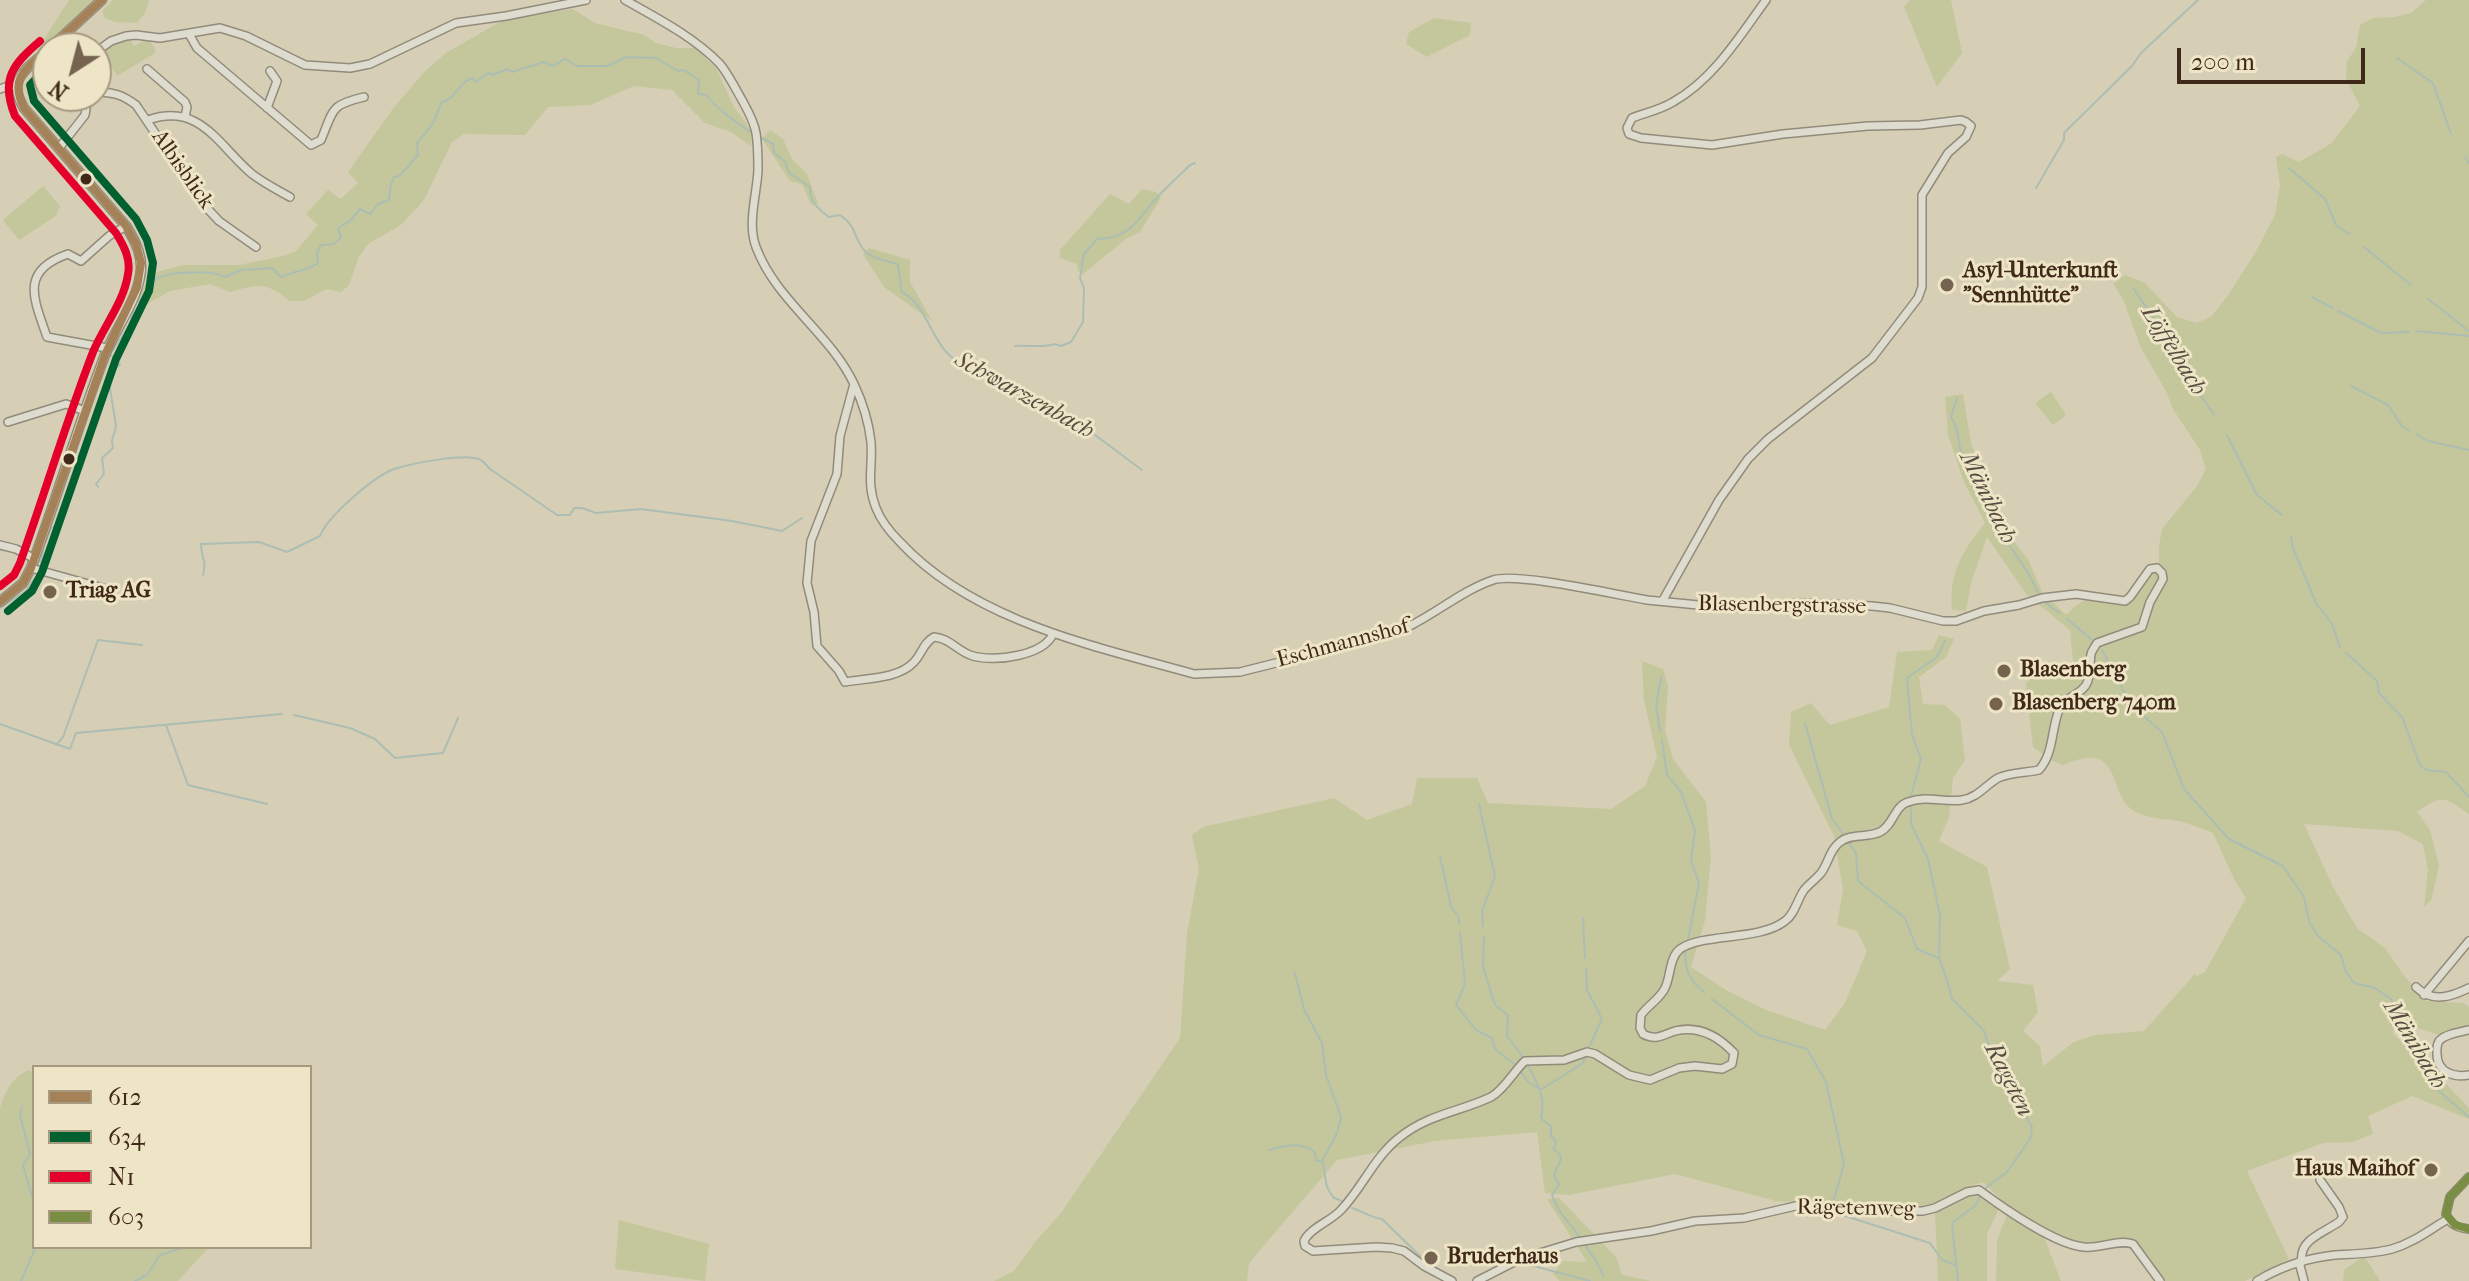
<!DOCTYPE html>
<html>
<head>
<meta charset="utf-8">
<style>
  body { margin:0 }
  #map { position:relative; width:2469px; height:1281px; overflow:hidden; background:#d6cfb5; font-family:"IM FELL French Canon",serif }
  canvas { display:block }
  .legend { position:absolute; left:32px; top:1065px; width:280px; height:184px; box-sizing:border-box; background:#ede5c6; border:2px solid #a89a81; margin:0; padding:10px 14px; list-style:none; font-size:24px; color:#41291a }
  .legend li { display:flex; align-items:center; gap:16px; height:40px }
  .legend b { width:40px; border:2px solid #a89a81 }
  .north { position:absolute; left:32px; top:32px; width:80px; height:80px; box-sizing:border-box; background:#ede5c6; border:2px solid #a89a81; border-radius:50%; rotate:216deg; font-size:22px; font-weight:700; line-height:32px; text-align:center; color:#41291a }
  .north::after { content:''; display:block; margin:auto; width:28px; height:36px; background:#756350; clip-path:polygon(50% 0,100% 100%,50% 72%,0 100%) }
  .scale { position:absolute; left:2177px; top:48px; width:188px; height:36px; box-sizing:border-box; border:4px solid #41291a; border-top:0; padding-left:10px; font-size:24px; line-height:28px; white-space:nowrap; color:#41291a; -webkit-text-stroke:6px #ede5c6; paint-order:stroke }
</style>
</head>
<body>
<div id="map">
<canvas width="2469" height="1281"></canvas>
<ul class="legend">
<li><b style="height:10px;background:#a58157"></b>612</li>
<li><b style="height:10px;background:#006030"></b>634</li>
<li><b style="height:10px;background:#e4002b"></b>N1</li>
<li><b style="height:10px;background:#7a8e43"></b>603</li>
</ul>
<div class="north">N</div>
<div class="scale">200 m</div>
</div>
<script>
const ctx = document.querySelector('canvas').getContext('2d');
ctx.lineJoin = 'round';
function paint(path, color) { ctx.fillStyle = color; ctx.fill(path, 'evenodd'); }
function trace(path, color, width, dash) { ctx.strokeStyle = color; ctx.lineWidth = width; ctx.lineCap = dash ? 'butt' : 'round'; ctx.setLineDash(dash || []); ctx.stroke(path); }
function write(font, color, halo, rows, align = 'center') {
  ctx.font = font + ' "IM FELL French Canon",serif'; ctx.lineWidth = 6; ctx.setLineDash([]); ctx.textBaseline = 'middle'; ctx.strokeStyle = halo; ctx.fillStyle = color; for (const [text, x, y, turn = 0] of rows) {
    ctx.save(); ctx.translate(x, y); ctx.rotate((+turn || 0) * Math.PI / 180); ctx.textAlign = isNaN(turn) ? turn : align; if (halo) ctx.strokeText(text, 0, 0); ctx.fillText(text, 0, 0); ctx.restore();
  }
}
const green = new Path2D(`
  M69,0H97L39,53L37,50Z
  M113,0H149L145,13L137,23L115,22L105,18L102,11Z
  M1910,0H1951L1962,53L1937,87L1904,7Z
  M2426,0H2469V814C2444,797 2443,793 2417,812L2430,830L2439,866L2431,901L2424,906L2428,870L2423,844L2398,831L2304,824L2333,887L2357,928L2385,948L2405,977L2426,1001L2463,1003L2469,1007V1030L2442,1036L2412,1026L2394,1024L2393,1034L2432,1069L2469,1108V1119L2412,1096L2368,1116L2373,1134L2352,1142L2323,1143L2247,1171L2289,1259L2245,1281H2161L2134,1243C2119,1244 2104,1246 2089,1245C2068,1244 2031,1226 2014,1213C2002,1203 1995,1191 1982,1182C1962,1189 1947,1200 1927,1208L1776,1201L1675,1174L1569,1195L1545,1193L1537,1132L1435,1141L1337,1160L1249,1263L1247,1281H994L1014,1271L1035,1242L1061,1213L1180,1038L1187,933L1199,869L1192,835L1203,827L1334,798L1367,820L1412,804L1417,778H1477L1488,803L1611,809L1645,786L1657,757L1644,700L1642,661L1663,669L1668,686L1665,731L1673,759L1706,802L1711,857L1705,920L1691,967L1726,990L1766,1010L1825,1030L1845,1003L1867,951L1857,931L1837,925L1843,890L1834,836L1789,745L1791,712L1811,703L1830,725L1889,707L1897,652L1932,650L1939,635L1954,639L1946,657L1919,677L1923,704L1945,705L1960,719L1965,760L1953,778L1949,817L1939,841L1987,867L2010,969L1997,981L2033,985L2038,1012L2023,1031L2040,1046L2043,1066L2074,1042L2095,1035L2144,1031L2195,974L2197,976L2205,972L2246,898L2235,881L2213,833C2203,829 2193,825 2183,822C2166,818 2150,820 2134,811C2107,795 2124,738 2063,765L2051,760L2033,747L2026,683L2045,664L2074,670L2070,630L2027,595L1987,537L1971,583L1966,611L1952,610C1949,572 1962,552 1985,523L1964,482L1948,435L1945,397L1963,394L1971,443L1987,493L2009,535L2029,561L2042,592L2066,615C2094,587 2094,605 2125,604L2152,571L2159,572V580L2141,623L2135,630L2111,634L2114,640L2142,632L2165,574L2159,564V546L2162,529L2197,486L2206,469L2200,450L2173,409L2166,391L2141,348L2123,299L2113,284L2125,275L2145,283L2177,317L2197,323L2212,316L2229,294L2255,253L2275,215L2280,185L2276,157L2282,154L2299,162L2332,143L2360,106L2346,79L2347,61L2356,48L2360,25L2373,18L2394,17L2411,13Z
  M573,9L595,23L644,35L656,43L676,48H695L716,68L734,107L752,131L751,146L731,132L705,123L672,90L634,86L590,105L548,107L525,135L464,134L452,142L424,200L402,224L368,244L359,257L349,285L341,292L326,289L304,301H289C267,281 257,284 230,292L210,284L170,291L142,307L138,300L150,274L182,265H239L283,256L296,251L318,225L306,214L328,190L341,199L358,183L348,172L392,110L424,72L446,53L503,20Z
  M1434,18L1471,23L1470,35L1427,57L1406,44L1409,32Z
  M129,38L134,46L145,40L150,41L155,49V53L117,76L102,51Z
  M770,130L783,139L792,159L807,174L818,204L811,205L802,184L790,181L762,139Z
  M43,186L60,206L56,216L19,240L3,220Z
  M1142,189L1156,192L1161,198L1140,232L1127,238L1083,274L1078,271L1077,264L1060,258V250L1110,194L1129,204Z
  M869,248L910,260V282L932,321L884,287L863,254Z
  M2051,392L2066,415L2053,425L2035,403Z
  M29,1070L34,1073V1247H209L178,1281H0V1108C5,1092 13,1076 29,1070Z
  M1976,1191L1999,1209L1987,1234V1281H1938L1935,1210Z
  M1559,1198L1616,1257L1622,1275L1651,1281H1560L1553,1274L1563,1261L1587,1262L1547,1199Z
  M2008,1212L2042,1232L2061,1281H1996L1997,1240Z
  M619,1220L709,1244L705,1281L615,1269Z
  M2364,1256L2380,1281H2343L2344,1270Z`);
const stream = new Path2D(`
  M2397,58L2433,83L2451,134
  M758,136L773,144L774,153L785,162L789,173L810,187C809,201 818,209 829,217L840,215C860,229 852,240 867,253C875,260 888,260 898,265L902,292C936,310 931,369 983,367C993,381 1009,395 1026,398L1087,429L1142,470
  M2465,157L2469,163
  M2289,168L2325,199L2336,225L2349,234
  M2036,188L2064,140V133L2132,66L2141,53L2198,0
  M2364,247L2411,285
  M2133,288L2168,339L2176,363L2214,414
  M2312,297L2333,308
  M2428,299L2469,331
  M139,302C144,296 149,286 155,280C166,271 213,270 225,277L241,270L272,268L281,277C292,271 309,271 318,263L317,253L321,245L333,244L341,238L338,228L350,221L360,209L370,214L378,204L389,200L391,184L394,177L399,176L418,155L417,143L432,125L442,102C456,99 459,82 472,78L476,82L488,73L493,75L507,69L512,72L544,62L553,66L565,59L577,66H607L627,57L656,58L678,71L684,70L699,80L698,94L706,95C714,106 741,127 753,133
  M2338,311L2381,333L2409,332
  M2416,331L2469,336
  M1015,346C1028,345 1044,348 1055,344L1061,346L1071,342L1083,322L1084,288L1080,278L1084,254L1097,239C1128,238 1136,223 1153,202C1164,189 1178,177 1190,165L1195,163
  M2351,386L2388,405L2402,426L2410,431
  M1957,398L1951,417C1959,430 1957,435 1960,448C1967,473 1975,487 1993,505L1992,520L2027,571L2039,594
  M2416,434L2428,441L2469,450
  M2227,435L2257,495L2282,515
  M98,487L96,484L104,474L102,458L113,448L112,441L116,426L108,376L110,372L120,365L110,354L130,325L134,307
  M2291,537L2293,548L2316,603L2332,624L2340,647
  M41,563L43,548L51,528L61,524
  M203,575C207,558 201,559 201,544L259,542L287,552L320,536C328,516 373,477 394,469C410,464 467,452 481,460C483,461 488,467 490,469L557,515H570L574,508H582L596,513L641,509L732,521L782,531L802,518
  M2045,602L2059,613
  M0,608L26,591L34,579
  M2067,619L2092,640
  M2102,650L2131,705L2162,732L2184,789L2229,839L2283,866L2304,897L2309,922L2318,936L2341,955L2345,970L2354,983L2375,988L2392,1000L2393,1017L2417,1052L2432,1085L2469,1117
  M2346,653L2377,681L2379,693L2402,717L2420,765L2426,770L2446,772L2469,797
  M294,715L350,728L375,739L395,758L443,753L458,718
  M1805,723L1832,819L1843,834
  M0,724L70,749L76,733L282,714
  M166,725L188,785L267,804
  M1660,731L1656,706L1661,677
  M1662,740L1667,775L1681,792L1695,830L1691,861L1699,883L1688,940
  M56,745L63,737L98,640L142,645
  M1911,796L1921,759L1912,735L1907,678L1937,657L1945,641
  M1479,804L1495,877L1482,911L1483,926
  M1911,807V824L1928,859L1940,915L1939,958L1946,977L1952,999L1984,1031L1996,1067L2032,1127L2030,1139L2007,1172L1983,1190
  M1849,843L1856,853L1858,881L1905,918L1917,949L1938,958
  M1440,856L1451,907L1459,917V924
  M1583,918L1585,958
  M1460,933L1465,984L1456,1005L1476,1030L1492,1038L1495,1049L1514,1064
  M1484,936L1483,967L1495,1005L1508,1015L1507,1036L1523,1057
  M1686,951C1683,968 1691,982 1704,992
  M1586,968L1587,990L1602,1019L1589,1047
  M1295,973L1304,1009L1322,1043L1326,1075L1341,1117L1337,1133L1322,1161C1328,1177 1321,1182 1334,1198L1342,1201
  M1712,999L1759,1035L1807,1049L1826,1082L1844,1164L1834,1199
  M1528,1066C1538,1084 1546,1098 1541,1118L1551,1127V1136L1556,1141L1554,1150L1559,1153L1561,1159L1554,1175L1559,1185L1552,1195C1559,1216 1569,1220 1580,1238
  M1521,1072L1528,1082L1540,1089
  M1542,1089L1583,1063L1585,1057
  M22,1106L20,1115L30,1154L23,1165L34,1203
  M1269,1150C1286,1145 1298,1142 1314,1151L1317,1161H1322
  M1352,1208C1362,1211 1372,1218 1382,1219L1420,1256
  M1842,1215L1930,1243L1942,1260L1955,1265
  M1584,1243C1592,1257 1598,1260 1603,1276
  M1526,1264L1590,1281
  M21,1281L36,1247
  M135,1281L147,1275L160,1255L186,1247
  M1958,1281L1952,1223L1976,1205L1980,1196`);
const minor = new Path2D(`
  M625,0C657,18 694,37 720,64C729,75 735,88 742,100C748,111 754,121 756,133C758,145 758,158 758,170C757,194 747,223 756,247C776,301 830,333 854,384C862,401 869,424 871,442C873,466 866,483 876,508C881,521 890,532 900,542C973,621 1094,646 1194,674L1240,672L1395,633C1430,619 1458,592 1493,580C1517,572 1617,595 1647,600L1729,608L1801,603L1872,606L1890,608L1943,621H1956L1984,611L2019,605L2042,598L2076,594L2125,601L2130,597L2150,569L2157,568L2162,573L2163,579L2150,602L2142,627L2097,643C2095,647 2092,650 2091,654C2089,665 2092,675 2086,685C2078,697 2066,695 2059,710C2051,730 2054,753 2039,770C2026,773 2011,772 1998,778C1986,785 1977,798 1962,800C1944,803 1928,795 1908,802C1894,806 1894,825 1880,832C1868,838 1851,833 1840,842C1830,849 1828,864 1821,873C1816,879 1809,884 1804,890C1797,900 1795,914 1785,921C1760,941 1702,933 1680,949C1669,958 1671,976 1665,988C1660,999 1648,1005 1641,1015L1640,1028L1643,1034C1656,1041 1662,1035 1675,1031C1699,1025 1718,1036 1734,1053L1732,1064L1722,1069L1695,1066L1679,1068L1650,1080L1629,1075L1595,1054L1587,1052L1564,1060L1525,1061C1513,1072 1505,1089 1491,1097C1459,1112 1429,1114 1400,1137C1374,1157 1363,1187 1341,1210C1331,1221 1310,1228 1304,1241L1305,1246L1313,1251L1376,1247L1392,1248L1404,1251L1424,1266L1452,1281
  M189,34L197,48L311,145L321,140C334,109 330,105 364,97
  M96,52L111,41L126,36L136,35L160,38L220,28L246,36L305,65L350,68L370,64L456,23L506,16L586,0
  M147,69L185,102L187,107L185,117
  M0,89L8,86H16
  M96,92C113,92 123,95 136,105L204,205L219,221L256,247
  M267,108L277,81L270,71
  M148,120C200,102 218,145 252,174C264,183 277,190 290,197
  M59,148L85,115L88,96
  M107,348L47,337C34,299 19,271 68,254L81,261L109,236L126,226
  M854,384L840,436L837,474L811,541L807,583L814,612L817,646L839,671L845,682C866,678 899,679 914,662C922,654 923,643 934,637C950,638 958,652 973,656C995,662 1043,656 1053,634
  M8,422L66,404L85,411
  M0,545L16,549L35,559
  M31,568L103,588
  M1663,600L1719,500L1748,459L1768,439L1872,358L1918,298L1922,287V195L1948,153L1966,137L1971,126L1966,122L1961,120L1920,125L1868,126L1783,134L1712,145L1641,138L1629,134L1627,128L1632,118C1645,113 1660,110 1673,102C1713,80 1740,36 1766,0
  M2416,987C2432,1003 2451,997 2469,988
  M2424,995L2469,941
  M2469,1030C2460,1032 2445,1034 2439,1041C2436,1046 2437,1049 2437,1054C2437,1072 2454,1078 2469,1075
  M2469,1177L2450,1197L2446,1214C2450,1225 2458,1228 2469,1229
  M2299,1262L2304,1281
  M2302,1262C2298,1240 2323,1233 2339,1222L2343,1217L2339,1207L2320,1180
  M1477,1281L1520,1259L1576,1242L1651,1231L1695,1221L1744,1218L1804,1204L1857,1211H1923L1935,1208L1967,1192L1979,1190C2002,1207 2056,1245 2084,1247C2100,1249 2117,1239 2133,1244L2160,1281
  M2257,1281C2280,1267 2307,1258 2335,1255C2354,1254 2373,1254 2392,1249C2413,1243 2429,1230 2448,1219`);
const tertiary = new Path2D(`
  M50,48L102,0
  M0,602L23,583L31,568C57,498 78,425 105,355C115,329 135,305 140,277C144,258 136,242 126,226L24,108C6,78 27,69 48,50`);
const bus1 = new Path2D(`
  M50,48L102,0
  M0,602L23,583L31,568L105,355L137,287L141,263L136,244L126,226L24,108C9,77 26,69 48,50`);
const bus2 = new Path2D(`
  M8,611L32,591L42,572L116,359L149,291L153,263L147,240L136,219L34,101L30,85L48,66`);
const bus3 = new Path2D(`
  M0,586L14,575L20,563C45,493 66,422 93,352C104,326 124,302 128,274C131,259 124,246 116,233L15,116C0,79 13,64 40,41`);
const bus4 = new Path2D(`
  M2469,1177L2450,1197L2446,1214L2455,1225L2469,1229`);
const markers = [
  [86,179,7,"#41291a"],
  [1947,285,8,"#756350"],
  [69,459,7,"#41291a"],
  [50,592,8,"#756350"],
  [2004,671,8,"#756350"],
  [1996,704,8,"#756350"],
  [2431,1170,8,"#756350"],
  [1431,1258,8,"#756350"]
];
const streetNames = [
  ["Albisblick",182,170,55],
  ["Blasenbergstrasse",1782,606,1],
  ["Eschmannshof",1343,644,-15],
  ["Rägetenweg",1856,1209,1]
];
const poiNames = [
  ["Asyl-Unterkunft",1963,272],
  ["\"Sennhütte\"",1963,297],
  ["Triag AG",66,592],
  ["Blasenberg",2020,671],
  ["Blasenberg 740m",2012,704],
  ["Haus Maihof",2415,1170,"right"],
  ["Bruderhaus",1447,1258]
];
const waterNames = [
  ["Löffelbach",2173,351,58],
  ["Schwarzenbach",1024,396,29],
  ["Mänibach",1987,498,64],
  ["Mänibach",2414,1045,59],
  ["Rageten",2008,1080,63]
];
paint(green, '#c4c69b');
trace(stream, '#acbeb3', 2);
trace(minor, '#928b7b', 10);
trace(tertiary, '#928b7b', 11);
trace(minor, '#dedcce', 7);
trace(tertiary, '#dedcce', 8);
trace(bus1, '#a58157', 8);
trace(bus2, '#006030', 8);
trace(bus3, '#e4002b', 8);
trace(bus4, '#7a8e43', 8);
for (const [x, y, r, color] of markers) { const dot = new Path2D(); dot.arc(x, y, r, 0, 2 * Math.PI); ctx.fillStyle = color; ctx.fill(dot); trace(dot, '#ede5c6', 3); }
write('22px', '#41291a', '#ede5c6', streetNames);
write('bold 22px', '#41291a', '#ede5c6', poiNames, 'left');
write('italic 24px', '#574c40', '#ede5c6', waterNames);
</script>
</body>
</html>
